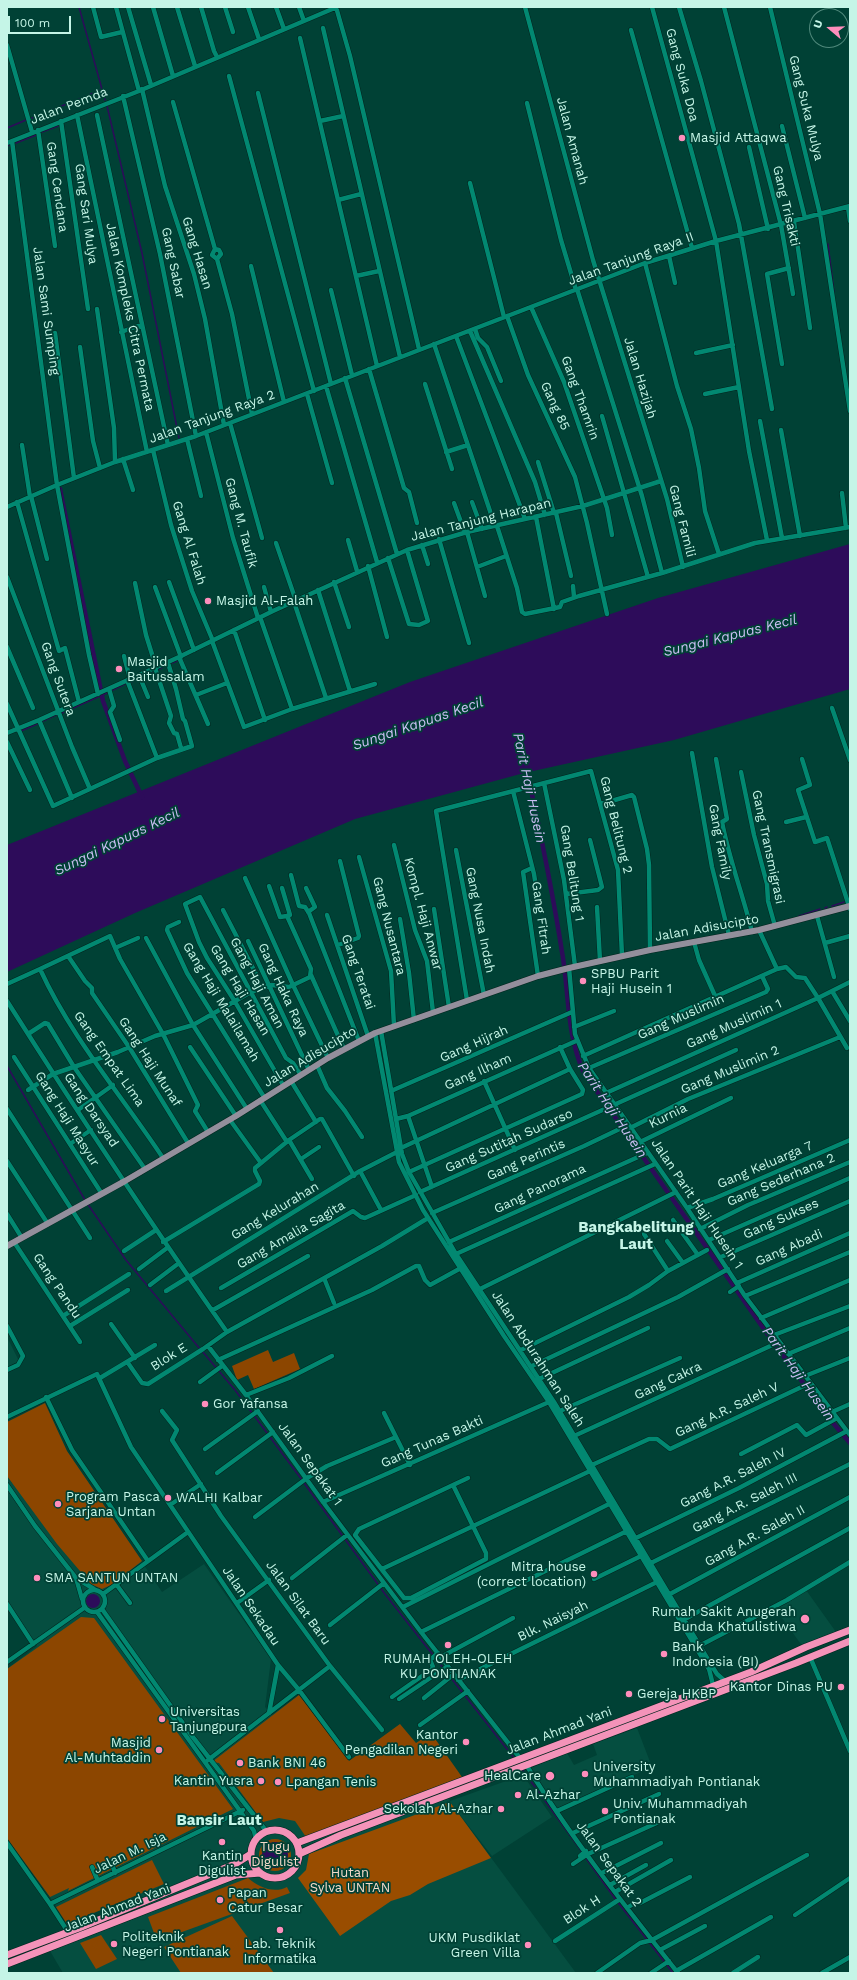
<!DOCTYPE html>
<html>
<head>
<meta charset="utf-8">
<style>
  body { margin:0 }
  #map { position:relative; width:857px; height:1980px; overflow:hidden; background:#004135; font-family:"Work Sans",sans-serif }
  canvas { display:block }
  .frame { position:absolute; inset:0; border:8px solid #c5f5e7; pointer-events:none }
  .north { position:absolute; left:809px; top:8px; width:40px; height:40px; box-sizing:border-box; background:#004135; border:1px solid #4f897c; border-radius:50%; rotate:289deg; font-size:11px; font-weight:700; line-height:16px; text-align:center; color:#c5f5e7 }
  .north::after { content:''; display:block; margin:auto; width:14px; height:18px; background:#fe8ebc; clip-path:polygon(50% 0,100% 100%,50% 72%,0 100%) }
  .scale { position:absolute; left:8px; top:16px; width:63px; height:18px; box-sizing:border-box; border:2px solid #c5f5e7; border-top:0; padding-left:5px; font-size:12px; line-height:14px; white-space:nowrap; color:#c5f5e7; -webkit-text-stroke:3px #004135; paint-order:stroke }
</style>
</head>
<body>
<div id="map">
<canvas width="857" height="1980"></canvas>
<div class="frame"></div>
<div class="north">U</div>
<div class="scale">100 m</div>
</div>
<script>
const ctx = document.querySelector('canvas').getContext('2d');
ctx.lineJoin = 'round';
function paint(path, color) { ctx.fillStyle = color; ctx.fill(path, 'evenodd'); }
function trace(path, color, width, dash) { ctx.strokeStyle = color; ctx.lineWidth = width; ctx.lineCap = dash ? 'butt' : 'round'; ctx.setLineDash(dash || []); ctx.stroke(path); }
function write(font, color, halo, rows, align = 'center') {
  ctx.font = font + ' "Work Sans",sans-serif'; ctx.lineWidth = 3.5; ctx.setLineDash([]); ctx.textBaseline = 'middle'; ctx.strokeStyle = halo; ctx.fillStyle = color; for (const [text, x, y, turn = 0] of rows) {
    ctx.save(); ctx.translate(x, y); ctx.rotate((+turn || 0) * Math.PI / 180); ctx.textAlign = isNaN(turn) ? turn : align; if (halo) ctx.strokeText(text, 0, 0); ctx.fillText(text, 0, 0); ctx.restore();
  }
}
const built = new Path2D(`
  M7,1337L19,1361L7,1367Z
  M7,1476L12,1483L107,1510L162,1592L204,1564L271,1659L265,1707L272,1715L299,1695L349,1761L400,1724L445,1784L450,1801L523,1775L552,1817L492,1856L450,1802L576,1973H63L50,1951L146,1914L136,1895L67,1924L50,1897L7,1838V1669L37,1646L7,1600Z
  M806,1590L836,1632L803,1647L774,1607Z
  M637,1728L652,1767L558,1809L531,1768L567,1753L574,1765L597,1755L593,1744Z`);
const green = new Path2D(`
  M268,1350L273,1362L294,1353L300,1369L254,1389L248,1375L237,1380L232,1366Z
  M45,1403L67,1451L142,1561L111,1585L102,1589L91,1584L57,1544L7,1476V1422Z
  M81,1617L94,1618L233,1809L68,1891L69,1888L50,1897L7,1838V1669Z
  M299,1695L349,1761L400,1724L416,1743L431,1733L462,1777L306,1837L295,1821L279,1818L263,1822L219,1763L212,1762Z
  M259 1855a16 16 0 1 1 32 0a16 16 0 1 1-32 0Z
  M152,1860L164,1884L67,1924L56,1907Z
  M248,1878C258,1887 274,1894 287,1887L290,1893L157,1941L148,1917Z
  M232,1916L274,1973H181L164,1947Z
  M101,1935L117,1959L96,1969L80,1943Z`);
const forest = new Path2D(`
  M450,1802L491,1858L428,1884L410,1895L391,1901L340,1936L298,1878L306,1870L309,1854Z`);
const water = new Path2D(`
  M850,544V689L674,740L524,773L355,819L135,913L7,972V845L410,682L658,598Z
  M86 1601a7 7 0 1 1 14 0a7 7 0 1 1-14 0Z
  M262 1855a13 13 0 1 1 26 0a13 13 0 1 1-26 0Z`);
const stream = new Path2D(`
  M79,7L105,100
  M107,106L142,253L179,438
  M32,118L101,90
  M7,128L26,120
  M42,132L58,126
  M16,143L36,135
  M7,146L9,145
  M828,244L834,292
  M172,663L177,661
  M159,669L165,666
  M143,676L153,672
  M132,682L137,679
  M113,690L125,684
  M62,713L107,693
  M43,721L56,715
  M21,731L37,724
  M832,906L844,902
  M825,908L827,907
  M799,916L820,909
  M7,1066L85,1200
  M87,1203L126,1260L200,1349
  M202,1351L235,1390L302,1480
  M304,1483L385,1594L514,1758
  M522,1769L582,1852
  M585,1857L616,1900L673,1973`);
const canal = new Path2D(`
  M60,489L103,701L125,761L142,797
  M526,767C540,830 553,894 563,958C569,997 567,1036 584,1073L766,1332L828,1417L850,1443`);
const minor = new Path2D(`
  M93,7L101,37L122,32
  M116,7L139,91
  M128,7L151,85
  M153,7L173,76
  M177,7L195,66
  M201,7L214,51L217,57
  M225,7L233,32
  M248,7L259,39
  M276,7L284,29
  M299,7L304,21
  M336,7L350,56L419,349
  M525,7L593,260L667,499L683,567
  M652,7L716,241L749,451L767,540
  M679,7L701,81L739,224L772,409
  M724,7L781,225L793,294
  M770,7L820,214L850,411
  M323,28L400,357
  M631,30L692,248
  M300,38L377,366
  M7,45L32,132
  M229,76L314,391
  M142,89L165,186L194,274L205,319L224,425
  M258,93L331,384
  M123,96L160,254L196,436
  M173,102L215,249L212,255L217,259L221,254L219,250L215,249
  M527,103L561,240L576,290
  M77,115L147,452
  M97,115L168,445
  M61,121L88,309
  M320,121L343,116
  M782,126L805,218
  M38,130L55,246
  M12,141L57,485L89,655L98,694
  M7,143L139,91L337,7
  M749,147L768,229
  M470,183L504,317
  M338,200L361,194
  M848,207L850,221
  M794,222L810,328
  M669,256L675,283
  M217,259L232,314L252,414
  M645,263L677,386L691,429L699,468L705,511L719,554
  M251,266L284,402
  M356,276L379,271
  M577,289L642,496L662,573
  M331,290L352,375
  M531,307L564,382L607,508L612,535
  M97,309L114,428L115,462
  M507,316L528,375L575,477L587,523L607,614
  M475,329L478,338L487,347L501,381
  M470,331L535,482L545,515
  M121,332L138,326L142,327
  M55,333L74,478
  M456,336L525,519
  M434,344L495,526
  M80,347L93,441L100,468
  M696,353L733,345
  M782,364L767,274L789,268
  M369,369L404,488L409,492L417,523
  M345,378L397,554
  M425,384L452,469
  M326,386L377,562
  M307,394L332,483
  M705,394L739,387
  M602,416L648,577
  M760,421L782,538
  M230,423L262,538
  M781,430L800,536
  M206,432L233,538L258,618
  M187,439L201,496
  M22,445L30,497
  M153,450L171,525L192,591L213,641
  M446,452L468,445
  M123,459L133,490
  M538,462L554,513
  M842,493L846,528
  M31,496L47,559
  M17,502L59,651L65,648L79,702
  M472,502L482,529
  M454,503L465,533
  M7,507L57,485L115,462L196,436L645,263L716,241L850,206
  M556,513L571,576
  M536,517L554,609
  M497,526L517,588L522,612L525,614L560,607L562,602L579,596L662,573L755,543L850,527
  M467,532L485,596
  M439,539L469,643
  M348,540L357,571
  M276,543L296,601
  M422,545L428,564
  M388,558L409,624L419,625L428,621L407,550
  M368,566L387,637
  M477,567L506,556
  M7,577L72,747L90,789
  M169,582L194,650
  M334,582L349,627
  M135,583L146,635L156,667
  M573,586L574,597
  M155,587L181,657
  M264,587L271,612
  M318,590L350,691
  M294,602L326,698
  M260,617L292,709L375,684
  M234,630L265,720
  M212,641L244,727L292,709
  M7,647L33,708
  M124,656L130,679
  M179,657L208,724
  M155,668L171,716L169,723L174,733L177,734L181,748
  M139,675L148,697
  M127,680L157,758
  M109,689L114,706L110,712L120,740
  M196,695L227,683
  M7,704L53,806L157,758L192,746L185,721L183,719L176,689L168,663
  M832,708L850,760
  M39,720L72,798
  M7,733L39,720L179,657L273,611L407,550L467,532L583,506L661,481
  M7,742L30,790
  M692,753L712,867L729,935
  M716,759L727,819L722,822C729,859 743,895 752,932
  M802,759L810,785L798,790L815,842L827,838L850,909
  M741,772L754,835L767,884L768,901L775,926
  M544,783L564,880L575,966
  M513,791L534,874L539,907
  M601,804L632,795L634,797L647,849L649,865L650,950
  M786,822L806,817
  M394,845L415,930L427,961L433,1012
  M456,850L484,995
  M359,857L391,971L394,1026
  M532,868L523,872L538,976
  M291,875L299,906L305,907L309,913L359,1041
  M245,878L293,985L328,1058
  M282,888L290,915L287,916
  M306,888L315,907L308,912
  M566,894L598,890L602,887L590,840
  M597,907L600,961
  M434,909L449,1007
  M223,910L257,976L253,980L259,990
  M327,915L368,1036
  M817,916L834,977
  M400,919L409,973L414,1020
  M179,922L168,927L167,930L187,973L264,1097
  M146,938L193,1025L247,1109
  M248,941L309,1070
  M694,942L699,960L716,998
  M825,943L850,936
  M338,945L358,938L359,936L340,861
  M115,948L138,938
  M68,956L85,981L92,988V993L129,1047L188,1143
  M569,968L575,1034L589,1068L687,1208L745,1296L850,1435
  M311,975L344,1049
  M7,984L40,969
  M832,991L850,1021
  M467,1000L436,811L591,771L618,870L622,956
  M7,1001C78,1113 151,1224 227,1332L203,1349L148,1384L142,1383L128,1363
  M574,1027L614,1011
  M381,1031L402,1154L409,1172L456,1254L554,1402L710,1663L717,1674L725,1681
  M375,1033L399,1162L423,1210L504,1336L549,1402L709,1669L713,1685
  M28,1034L45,1023L48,1024L74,1067L145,1169
  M190,1047L236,1116
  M847,1048L818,998L850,982
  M583,1056L777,969L759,930
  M14,1057L102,1194
  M317,1065L327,1088L345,1111L362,1137
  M589,1068L766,992L768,989L762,976
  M291,1081L316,1122
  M484,1081L515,1150
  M283,1085L234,1000L207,958L199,942L185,904L200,897L286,1058L293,1063L301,1075
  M28,1090L53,1074L118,1052L155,1036L193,1025L251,992L272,985L289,987L310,977L311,969L287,916L280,917L269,886
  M391,1091L572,1012
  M606,1093L818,998L805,978L796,977L786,967L777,969
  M260,1100L287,1142
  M7,1109L90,1238
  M78,1110L113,1085
  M408,1116L432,1187
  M396,1119L408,1116L576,1041
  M230,1120L261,1163
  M630,1128L688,1099L840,1037
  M289,1140L312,1179
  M640,1142L731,1098
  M70,1144L91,1130
  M401,1148L570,1069
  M163,1158C122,1096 71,1037 40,969L110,936L120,959L163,1034L198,1105L195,1111L208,1132
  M301,1159L319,1147
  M7,1161L48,1224
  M360,1171L381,1210
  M409,1172L582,1094L583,1090L570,1069L560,1047
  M420,1192L736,1050
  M687,1208L713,1199L850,1140
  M432,1213L584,1146L628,1125
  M7,1214L22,1238
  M673,1220L698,1255
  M700,1229L748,1205L850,1162
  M644,1234L668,1271
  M709,1240L850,1178
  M667,1241L683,1263
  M14,1242L80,1342
  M163,1242L259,1184L260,1181L255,1171V1168L289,1140L320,1119H322L354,1176
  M449,1242L647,1153
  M124,1251L156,1230
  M456,1254L655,1164
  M721,1257L850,1201
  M139,1269L167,1248
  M324,1278L334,1303
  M737,1283L850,1233
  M150,1285L179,1263
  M221,1288L353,1211L361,1217L365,1218L416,1195
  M480,1289L676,1192
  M166,1291L360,1171L397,1152
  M730,1292L739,1286
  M745,1296L850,1252
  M213,1310L308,1256
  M63,1316L129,1274
  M761,1318L850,1280
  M111,1324L135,1358
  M7,1326L23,1356L18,1365L7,1370
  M70,1326L128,1290
  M227,1332L382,1246L428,1218
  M774,1335L850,1306
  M208,1346L246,1395L323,1502L421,1632L520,1758
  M521,1350L629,1297L649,1285L668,1271L707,1250
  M788,1354L850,1328
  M218,1360L372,1290L416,1266H419L425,1280L430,1285L461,1268
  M532,1366L678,1297L728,1269
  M805,1376L850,1358
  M100,1378L155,1345
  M537,1380L648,1328
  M200,1382L222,1366
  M246,1395L289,1378L332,1356
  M46,1397L72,1450L148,1561
  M162,1411L177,1430L172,1440L221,1516L330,1666L382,1730
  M560,1411L680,1358
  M832,1412L850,1404
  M384,1413L410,1465
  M7,1417L97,1374L131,1447L278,1665L299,1690L349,1757
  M574,1436L779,1342
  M205,1449L258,1411
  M741,1454L797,1425L806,1435L837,1418
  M592,1465L649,1439H657L670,1449L810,1383
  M217,1473L273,1432
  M7,1485L35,1526L76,1578L82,1599
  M453,1485L486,1553V1559L411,1598H404L355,1535L359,1529L453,1485L468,1478
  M323,1502L549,1402
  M170,1505L201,1484
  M255,1517L307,1478L327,1466L396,1437
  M636,1538L739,1488L847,1431
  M651,1563L850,1464
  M382,1569L590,1471
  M76,1578L94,1589
  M292,1578L347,1535
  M594,1579L641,1556
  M116,1584L130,1603
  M83 1601a11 11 0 1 1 22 0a11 11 0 1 1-22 0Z
  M103,1594L188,1532
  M670,1594L850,1497
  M237,1603L269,1580
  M7,1604L33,1644
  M403,1607L611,1503
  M102,1609L192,1736L267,1832
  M97,1612L240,1811L254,1831L256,1840
  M685,1619L850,1528
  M330,1625L384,1583
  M421,1632L627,1531
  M701,1645L787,1600L850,1562
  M441,1657L513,1618
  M810,1657L850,1751
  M7,1662L84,1608
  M458,1680L657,1582
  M392,1697L432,1669L433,1667L430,1660L438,1653
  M424,1698L454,1674
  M399,1699L448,1666
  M269,1713L278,1665
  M420,1725L468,1691
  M208,1760L330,1666
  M527,1766C571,1838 625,1906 678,1973
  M557,1811L632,1777
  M573,1833L659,1794
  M7,1843L50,1904L68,1932
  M580,1856L586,1851
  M111,1861L115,1873
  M573,1864L588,1854L672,1816
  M92,1867L98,1881
  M602,1873L661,1843
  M610,1885L646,1865
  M615,1892L671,1860
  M50,1904L243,1810
  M627,1908L639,1900L640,1903L690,1877
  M795,1915L850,1878
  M555,1941L620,1899
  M660,1950L705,1926
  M676,1971L771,1917
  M597,1973L640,1943L652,1940L807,1855
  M651,1973L669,1961
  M733,1973L758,1957
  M822,1973L850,1957`);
const major = new Path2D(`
  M7,1246L125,1181L236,1116L328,1058L375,1033L538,976L569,968L650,950L759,930L850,906`);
const highway = new Path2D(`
  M251 1854a24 24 0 1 1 48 0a24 24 0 1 1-48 0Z
  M297,1843L751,1672L806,1647L850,1630
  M299,1854L341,1835L796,1663L850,1641
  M7,1955L79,1928L235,1864L251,1854
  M7,1964L236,1875L260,1873`);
const markers = [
  [682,138,4,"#fe8ebc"],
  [208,601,4,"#fe8ebc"],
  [119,669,4,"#fe8ebc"],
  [583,981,4,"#fe8ebc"],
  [205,1404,4,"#fe8ebc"],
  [168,1498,4,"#fe8ebc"],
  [58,1504,4,"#fe8ebc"],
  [594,1574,4,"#fe8ebc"],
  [37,1578,4,"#fe8ebc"],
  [805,1619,5,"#fe8ebc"],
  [448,1645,4,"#fe8ebc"],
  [664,1654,4,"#fe8ebc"],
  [841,1687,4,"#fe8ebc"],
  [629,1694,4,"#fe8ebc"],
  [162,1719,4,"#fe8ebc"],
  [466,1742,4,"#fe8ebc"],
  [159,1750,4,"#fe8ebc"],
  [240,1763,4,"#fe8ebc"],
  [585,1774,4,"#fe8ebc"],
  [550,1776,5,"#fe8ebc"],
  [261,1781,4,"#fe8ebc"],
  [278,1782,4,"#fe8ebc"],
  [518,1795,4,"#fe8ebc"],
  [501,1809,4,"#fe8ebc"],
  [605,1811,4,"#fe8ebc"],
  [222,1842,4,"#fe8ebc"],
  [220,1900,4,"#fe8ebc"],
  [280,1930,4,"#fe8ebc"],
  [114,1944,4,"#fe8ebc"],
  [528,1945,4,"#fe8ebc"]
];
const streetNames = [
  ["Gang Suka Doa",682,75,75],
  ["Jalan Pemda",69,106,-21],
  ["Gang Suka Mulya",806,108,76],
  ["Jalan Amanah",572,141,75],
  ["Gang Cendana",57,187,82],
  ["Gang Trisakti",786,206,77],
  ["Gang Sari Mulya",86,214,82],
  ["Gang Hasan",197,253,73],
  ["Jalan Tanjung Raya II",631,259,-20],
  ["Gang Sabar",173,263,78],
  ["Jalan Sami Sumping",46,311,82],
  ["Jalan Kompleks Citra Permata",130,317,78],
  ["Jalan Hazijah",640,378,73],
  ["Gang Thamrin",580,398,70],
  ["Gang 85",555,406,65],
  ["Jalan Tanjung Raya 2",212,417,-20],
  ["Jalan Tanjung Harapan",481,520,-14],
  ["Gang Famili",682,521,76],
  ["Gang M. Taufik",241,523,75],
  ["Gang Al Falah",189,543,73],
  ["Gang Sutera",58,679,70],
  ["Gang Belitung 2",616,825,76],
  ["Gang Family",720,842,79],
  ["Gang Transmigrasi",768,847,78],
  ["Gang Belitung 1",572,873,81],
  ["Kompl. Haji Anwar",423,914,75],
  ["Gang Fitrah",541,918,82],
  ["Gang Nusa Indah",480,920,79],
  ["Gang Nusantara",389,926,76],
  ["Jalan Adisucipto",707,928,-10],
  ["Gang Teratai",358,972,71],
  ["Gang Haji Aman",257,983,62],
  ["Gang Haji Hasan",240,990,59],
  ["Gang Haka Raya",283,990,65],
  ["Gang Haji Malailamah",221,1002,59],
  ["Gang Muslimin",681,1017,-24],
  ["Gang Muslimin 1",734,1024,-24],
  ["Gang Hijrah",474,1044,-24],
  ["Jalan Adisucipto",310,1057,-31],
  ["Gang Empat Lima",109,1059,55],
  ["Gang Haji Munaf",150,1062,57],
  ["Gang Muslimin 2",730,1070,-23],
  ["Gang Ilham",478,1072,-24],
  ["Gang Darsyad",91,1110,56],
  ["Kurnia",668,1116,-26],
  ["Gang Haji Masyur",67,1119,58],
  ["Gang Sutitah Sudarso",509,1141,-24],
  ["Gang Perintis",526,1160,-24],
  ["Gang Keluarga 7",765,1165,-23],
  ["Gang Sederhana 2",781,1180,-23],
  ["Gang Panorama",540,1189,-25],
  ["Jalan Parit Haji Husein 1",697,1204,56],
  ["Gang Kelurahan",275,1211,-31],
  ["Gang Sukses",781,1219,-24],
  ["Gang Amalia Sagita",291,1235,-30],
  ["Gang Abadi",789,1248,-24],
  ["Gang Pandu",57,1286,56],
  ["Blok E",169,1357,-32],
  ["Jalan Abdurahman Saleh",538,1359,57],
  ["Gang Cakra",668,1381,-25],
  ["Gang A.R. Saleh V",727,1410,-25],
  ["Gang Tunas Bakti",432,1442,-24],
  ["Jalan Sepakat 1",310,1464,54],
  ["Gang A.R. Saleh IV",733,1478,-27],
  ["Gang A.R. Saleh III",745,1503,-27],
  ["Gang A.R. Saleh II",755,1536,-29],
  ["Jalan Silat Baru",298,1603,54],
  ["Jalan Sekadau",251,1606,56],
  ["Blk. Naisyah",553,1621,-26],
  ["Jalan Ahmad Yani",559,1731,-21],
  ["Jalan M. Isja",130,1853,-26],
  ["Jalan Sepakat 2",609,1864,54],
  ["Jalan Ahmad Yani",117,1908,-21],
  ["Blok H",582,1910,-33]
];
const poiNames = [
  ["Masjid Attaqwa",690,138],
  ["Masjid Al-Falah",216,601],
  ["Masjid",127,662],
  ["Baitussalam",127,677],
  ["SPBU Parit",591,974],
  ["Haji Husein 1",591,989],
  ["Gor Yafansa",213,1404],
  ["Program Pasca",66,1497],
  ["Sarjana Untan",66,1512],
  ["WALHI Kalbar",176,1498],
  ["Mitra house",586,1567,"right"],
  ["(correct location)",586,1582,"right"],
  ["SMA SANTUN UNTAN",45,1578],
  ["Rumah Sakit Anugerah",796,1612,"right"],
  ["Bunda Khatulistiwa",796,1627,"right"],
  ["Bank",672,1647],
  ["Indonesia (BI)",672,1662],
  ["RUMAH OLEH-OLEH",448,1659,"center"],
  ["KU PONTIANAK",448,1674,"center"],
  ["Kantor Dinas PU",833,1687,"right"],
  ["Gereja HKBP",637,1694],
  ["Universitas",170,1712],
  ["Tanjungpura",170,1727],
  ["Kantor",458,1735,"right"],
  ["Pengadilan Negeri",458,1750,"right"],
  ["Masjid",151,1743,"right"],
  ["Al-Muhtaddin",151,1758,"right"],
  ["Bank BNI 46",248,1763],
  ["University",593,1767],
  ["Muhammadiyah Pontianak",593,1782],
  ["HealCare",541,1776,"right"],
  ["Kantin Yusra",253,1781,"right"],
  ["Lpangan Tenis",286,1782],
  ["Al-Azhar",526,1795],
  ["Univ. Muhammadiyah",613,1804],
  ["Pontianak",613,1819],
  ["Sekolah Al-Azhar",493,1809,"right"],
  ["Kantin",222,1856,"center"],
  ["Digulist",222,1871,"center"],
  ["Papan",228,1893],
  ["Catur Besar",228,1908],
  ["Politeknik",122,1937],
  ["Negeri Pontianak",122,1952],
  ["UKM Pusdiklat",520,1938,"right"],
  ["Green Villa",520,1953,"right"],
  ["Lab. Teknik",280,1944,"center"],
  ["Informatika",280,1959,"center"]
];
const parkNames = [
  ["Tugu",275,1847],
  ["Digulist",275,1862],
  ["Hutan",350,1873],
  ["Sylva UNTAN",350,1888]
];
const waterNames = [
  ["Sungai Kapuas Kecil",730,636,-14],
  ["Sungai Kapuas Kecil",418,724,-19],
  ["Parit Haji Husein",529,788,78],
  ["Sungai Kapuas Kecil",117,842,-26],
  ["Parit Haji Husein",612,1110,56],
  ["Parit Haji Husein",798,1374,54]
];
const quarterNames = [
  ["Bangkabelitung",636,1228],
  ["Laut",636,1245],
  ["Bansir Laut",219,1821]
];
paint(built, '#054e40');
paint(green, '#8c4600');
paint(forest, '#994d00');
paint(water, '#2d0c5a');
trace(stream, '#2d0c5a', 1.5);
trace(canal, '#2d0c5a', 4.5);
trace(minor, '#02241d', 5.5);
trace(major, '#02241d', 7);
trace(highway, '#02241d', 8);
trace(minor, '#028871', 4.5);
trace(major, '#938f9c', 6);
trace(highway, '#f493b9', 7);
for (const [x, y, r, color] of markers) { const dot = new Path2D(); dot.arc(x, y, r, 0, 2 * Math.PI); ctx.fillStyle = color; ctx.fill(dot); trace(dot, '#004135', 1.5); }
write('13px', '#c5f5e7', '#004135', streetNames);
write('13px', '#c5f5e7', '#004135', poiNames, 'left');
write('13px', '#f4dac9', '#004135', parkNames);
write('italic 14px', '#cbbff4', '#004135', waterNames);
write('bold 15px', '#c5f5e7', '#004135', quarterNames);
</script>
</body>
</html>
